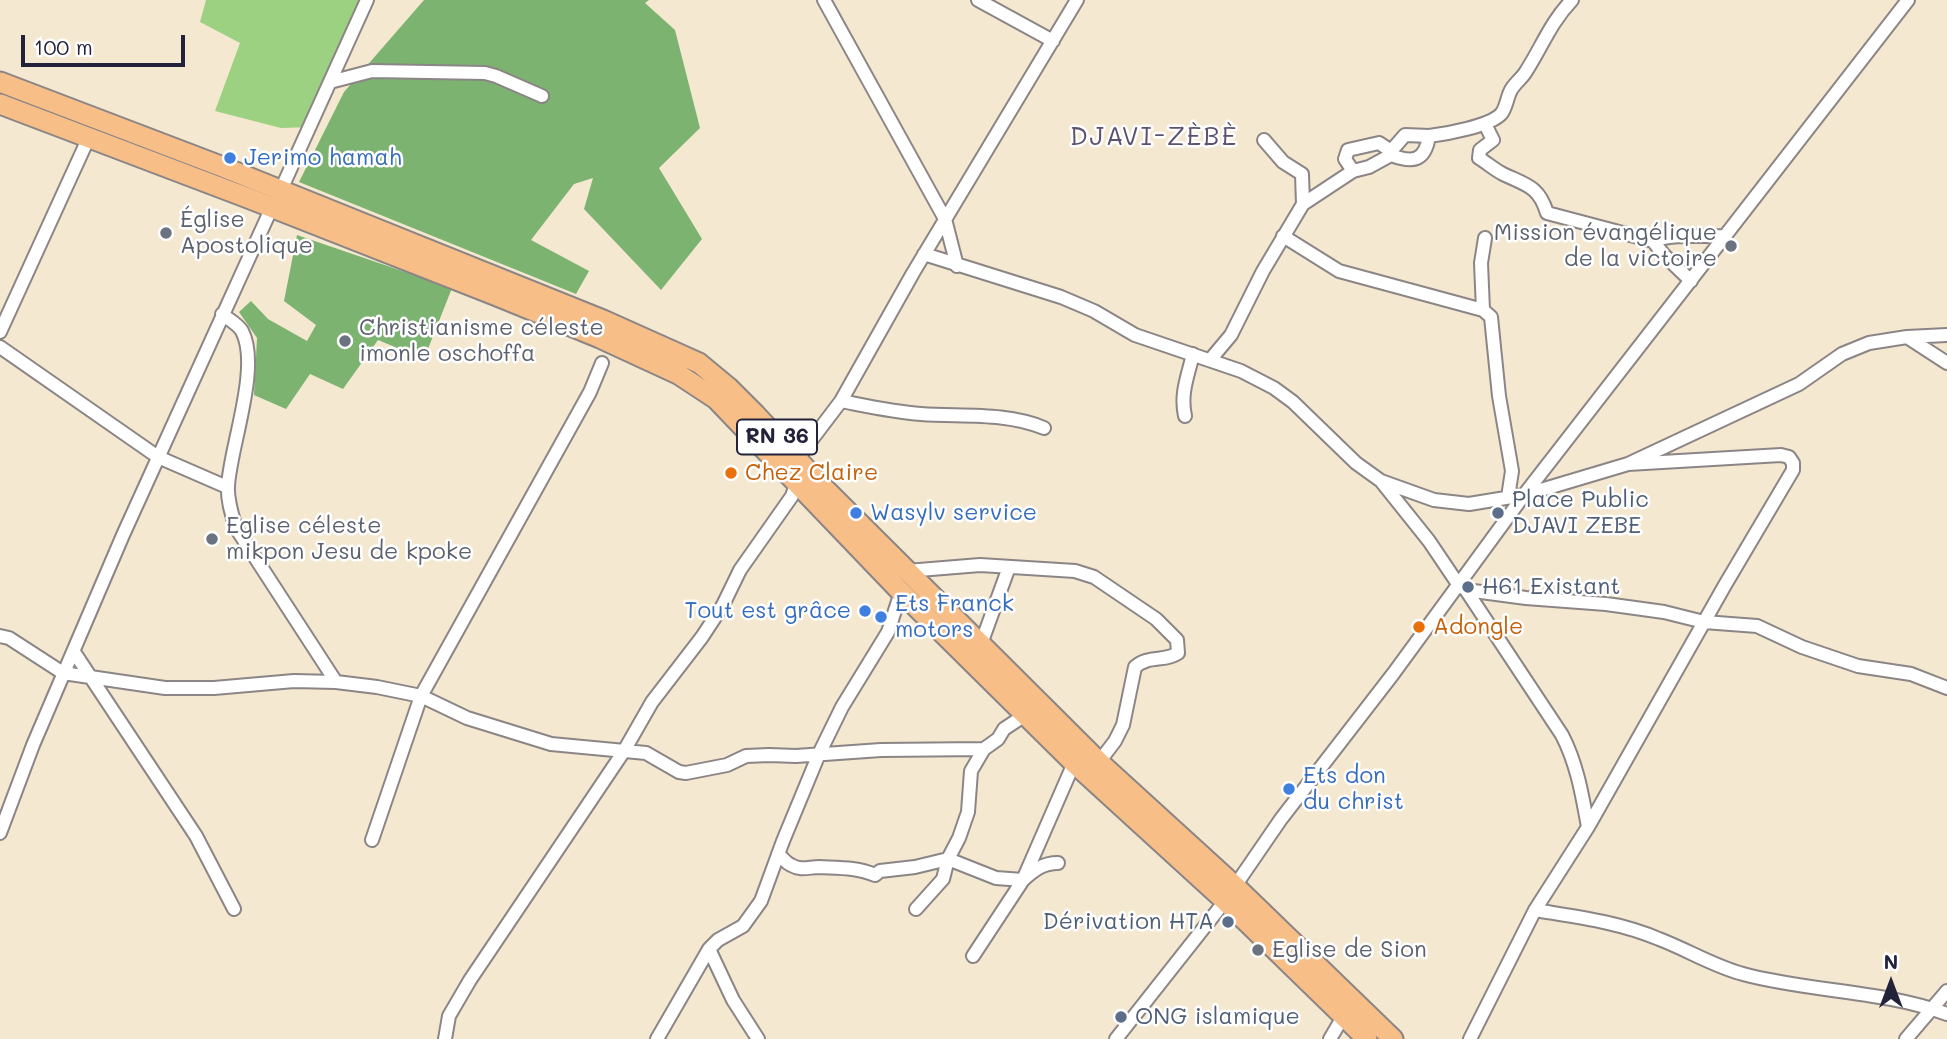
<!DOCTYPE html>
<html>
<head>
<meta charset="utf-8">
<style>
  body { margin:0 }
  #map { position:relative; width:1947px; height:1039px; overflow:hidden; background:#f4e8d0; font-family:Mali,sans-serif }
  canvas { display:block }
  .north { position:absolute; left:1856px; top:948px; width:70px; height:70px; -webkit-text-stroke:5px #fff; paint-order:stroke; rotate:0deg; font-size:19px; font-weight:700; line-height:28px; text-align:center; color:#22223b }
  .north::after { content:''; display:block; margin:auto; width:24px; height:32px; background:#22223b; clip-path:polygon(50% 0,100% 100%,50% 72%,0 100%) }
  .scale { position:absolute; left:21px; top:35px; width:164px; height:32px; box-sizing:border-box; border:4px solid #22223b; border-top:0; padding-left:9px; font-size:21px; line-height:24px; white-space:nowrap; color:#22223b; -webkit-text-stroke:5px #fff; paint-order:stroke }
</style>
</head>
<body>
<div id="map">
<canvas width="1947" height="1039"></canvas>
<div class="north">N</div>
<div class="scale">100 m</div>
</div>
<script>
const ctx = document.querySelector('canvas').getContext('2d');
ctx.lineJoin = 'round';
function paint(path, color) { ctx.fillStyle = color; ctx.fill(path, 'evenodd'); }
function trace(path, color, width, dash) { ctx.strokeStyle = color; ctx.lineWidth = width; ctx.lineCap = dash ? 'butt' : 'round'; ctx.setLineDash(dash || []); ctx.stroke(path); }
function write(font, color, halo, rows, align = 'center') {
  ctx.font = font + ' Mali,sans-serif'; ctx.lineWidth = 5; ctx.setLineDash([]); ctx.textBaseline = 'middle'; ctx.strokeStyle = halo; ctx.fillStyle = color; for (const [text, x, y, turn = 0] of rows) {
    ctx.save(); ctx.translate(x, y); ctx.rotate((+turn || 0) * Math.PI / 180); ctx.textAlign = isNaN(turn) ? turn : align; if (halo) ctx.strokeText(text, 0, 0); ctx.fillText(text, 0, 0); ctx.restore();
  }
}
const green = new Path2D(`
  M206,0H371L312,127L281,128L215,111L240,43L200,22Z`);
const forest = new Path2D(`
  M424,0H649L645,3L675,30L700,128L659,168L702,239L661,290L584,209L593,178L574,184L531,240L589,271L576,294L299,182L344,92Z
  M297,235L452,288L424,359L378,340L343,389L310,374L286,409L254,395L257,338L239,312L251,301L268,319L307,341L316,325L284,301Z`);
const minor = new Path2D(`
  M824,0L945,219L957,266
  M978,0L1053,41
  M330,82L372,71L485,73L496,76L542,96
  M1485,124L1493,140L1480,150L1479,158C1487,163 1495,170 1503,174C1526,185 1539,186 1547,213L1653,241C1675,233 1702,237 1726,236
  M1264,140L1283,162L1302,174L1303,204
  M1353,171L1345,159L1348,150L1379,143L1391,151L1405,135L1429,136
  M280,192L367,0
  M1283,236L1339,271L1483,310L1491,317L1499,396L1512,471L1508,497
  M1653,241L1664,255L1691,281
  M924,254L1061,297L1094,311L1135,335L1241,371L1274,388L1293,402L1356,463L1381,481L1429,541L1458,584L1466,590L1562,735C1577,764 1582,794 1588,827
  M1483,310L1481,263L1485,238
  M222,314C228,319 238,324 242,331C261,367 230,447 228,486C227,500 232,515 236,528L336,682
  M0,332L89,137
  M1907,337L1947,363
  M0,347L158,457L227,487
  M1210,360L1231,335L1263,271L1303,204L1353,171L1369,167L1391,155C1412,163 1425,162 1429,136C1446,134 1490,126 1501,114C1506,109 1507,97 1511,90C1515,83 1521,79 1525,73C1542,47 1550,23 1572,0
  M841,401C867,406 894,412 921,414C961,417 1006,412 1044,428
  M1185,416C1180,393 1188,376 1193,354
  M797,459L841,401L913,273L1077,0
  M1381,481L1434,500L1469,504L1524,495L1628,464L1799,384L1842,354L1869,343L1907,337L1947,335
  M907,571L980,565L1075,571L1094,577L1156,619L1177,640L1178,653C1165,662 1148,655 1135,667L1123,725L1115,741L1099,762
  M1466,590L1526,598L1606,604L1664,612L1704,622L1757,626L1802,647L1858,666L1911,674L1947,688
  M0,636L9,638L63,673L165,688H214L294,681L336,682L377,687L421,696L467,718L551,744L646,753L679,772L686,773L727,765L746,756L769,755L796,756L881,750L984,749L998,739L1004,729L1025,715
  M981,644L1009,567
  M74,652L196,836L234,909
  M0,833L33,745L123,535L272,207
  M372,840L421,696L590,392L602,363
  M778,854C782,857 786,863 791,865C801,871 809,867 819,867C838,868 857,867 875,875L880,871L915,867L948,859L996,878L1023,880C1034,870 1043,863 1058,863
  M1235,886L1281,819L1393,674L1524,495L1908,0
  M916,909L943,879L948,859L959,838L968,812L971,771L984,749
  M1535,910C1577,917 1619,922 1659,939C1688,950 1713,966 1743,974C1809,992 1882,990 1947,1014
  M973,956L1023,880L1074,763
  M445,1039L449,1016L470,980L624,751L652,702L702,637L723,605L740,570L792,496L797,482
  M657,1039L709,949
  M758,1039L733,1000L709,949L718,940L743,926L761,901L783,841L819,754L842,707L888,632L901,592
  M1116,1039L1225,901
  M1330,1039L1344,1015
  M1470,1039L1535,910L1588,827L1725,585L1793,470V463L1789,457L1781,455L1628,464
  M1906,1039L1947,991`);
const primary = new Path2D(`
  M0,82L223,167L603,320L699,363L728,387L756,415L825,489L1099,762L1235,886L1393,1039
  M0,104L248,198L497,296L600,338L678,374L716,399L901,592L1074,763L1223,899L1367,1039`);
const markers = [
  [230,158,7,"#3f7fe0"],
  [166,233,7,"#6b7280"],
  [1731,246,7,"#6b7280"],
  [345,341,7,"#6b7280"],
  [731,473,7,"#e8710a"],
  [856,513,7,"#3f7fe0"],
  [1498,513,7,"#5c6f8a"],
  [212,539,7,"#6b7280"],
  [1468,587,7,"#5c6f8a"],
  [865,611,7,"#3f7fe0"],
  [881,617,7,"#3f7fe0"],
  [1419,627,7,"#e8710a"],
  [1289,789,7,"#3f7fe0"],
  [1228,922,7,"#5c6f8a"],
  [1258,950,7,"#6b7280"],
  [1121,1017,7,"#5c6f8a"]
];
const shields = [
  [777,437,80]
];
const shieldNames = [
  ["RN 36",777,437]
];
const shopNames = [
  ["Jerimo hamah",244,158],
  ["Wasylv service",870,513],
  ["Ets Franck",895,604],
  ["motors",895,630],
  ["Tout est grâce",851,611,"right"],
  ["Ets don",1303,776],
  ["du christ",1303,802]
];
const worshipNames = [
  ["Église",180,220],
  ["Apostolique",180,246],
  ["Mission évangélique",1717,233,"right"],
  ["de la victoire",1717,259,"right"],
  ["Christianisme céleste",359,328],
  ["imonle oschoffa",359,354],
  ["Eglise céleste",226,526],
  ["mikpon Jesu de kpoke",226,552],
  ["Eglise de Sion",1272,950]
];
const foodNames = [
  ["Chez Claire",745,473],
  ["Adongle",1433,627]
];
const serviceNames = [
  ["Place Public",1512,500],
  ["DJAVI ZEBE",1512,526],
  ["H61 Existant",1482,587],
  ["Dérivation HTA",1214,922,"right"],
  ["ONG islamique",1135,1017]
];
const quarterNames = [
  ["DJAVI-ZÈBÈ",1154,137]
];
paint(green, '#9cd182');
paint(forest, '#7db370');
trace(minor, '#8b8586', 16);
trace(primary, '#8b8586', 23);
trace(minor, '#fff', 12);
trace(primary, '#f7be88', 19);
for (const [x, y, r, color] of markers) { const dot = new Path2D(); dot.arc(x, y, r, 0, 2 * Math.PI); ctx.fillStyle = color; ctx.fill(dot); trace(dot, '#fff', 2.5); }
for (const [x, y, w] of shields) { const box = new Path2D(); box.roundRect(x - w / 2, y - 17.5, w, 35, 5); ctx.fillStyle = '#fff'; ctx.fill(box); trace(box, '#22223b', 2); }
write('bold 21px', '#22223b', null, shieldNames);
write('23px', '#366cbe', '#fff', shopNames, 'left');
write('23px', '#5b616d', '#fff', worshipNames, 'left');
write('23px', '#c56008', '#fff', foodNames, 'left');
write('23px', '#4e5e75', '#fff', serviceNames, 'left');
ctx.letterSpacing = '2px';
write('26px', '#5c5270', '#fff', quarterNames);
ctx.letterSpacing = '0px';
</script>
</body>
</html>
